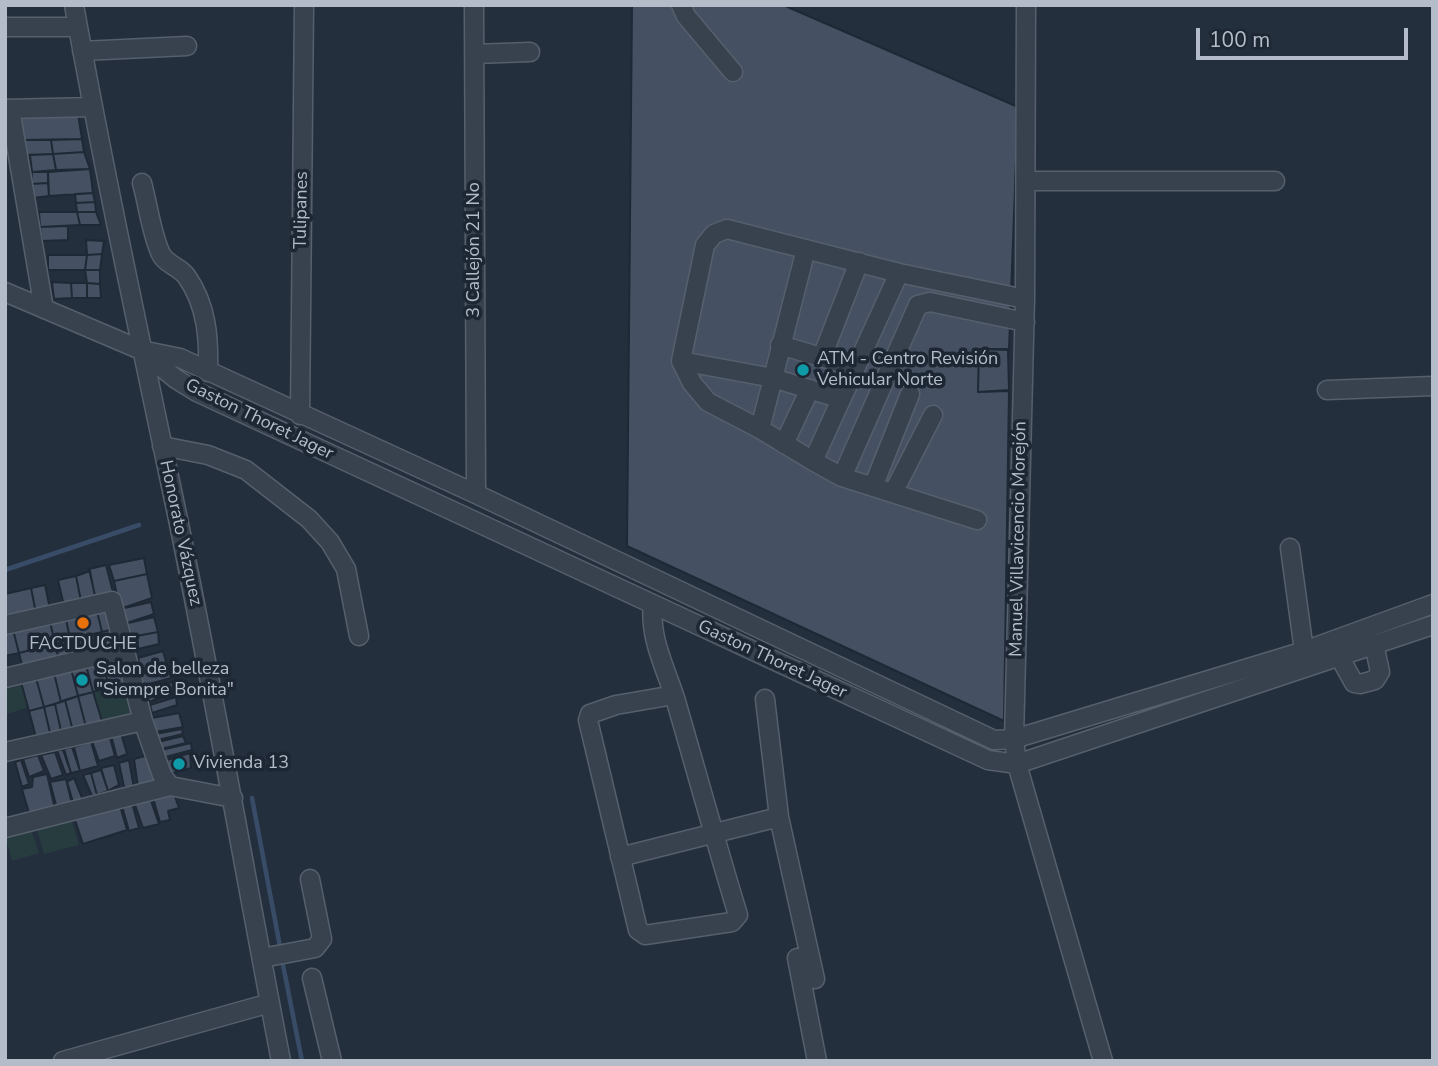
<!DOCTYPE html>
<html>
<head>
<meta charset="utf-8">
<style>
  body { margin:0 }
  #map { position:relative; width:1438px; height:1066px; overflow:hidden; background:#242f3e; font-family:"Nunito Sans",sans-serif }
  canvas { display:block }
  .frame { position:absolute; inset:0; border:7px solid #b4bcc9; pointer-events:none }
  .scale { position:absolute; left:1196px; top:28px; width:212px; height:32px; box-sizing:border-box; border:4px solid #b4bcc9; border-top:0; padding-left:9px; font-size:21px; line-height:24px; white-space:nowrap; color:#b4bcc9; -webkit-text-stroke:5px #1d2633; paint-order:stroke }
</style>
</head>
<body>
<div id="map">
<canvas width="1438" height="1066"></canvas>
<div class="frame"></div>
<div class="scale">100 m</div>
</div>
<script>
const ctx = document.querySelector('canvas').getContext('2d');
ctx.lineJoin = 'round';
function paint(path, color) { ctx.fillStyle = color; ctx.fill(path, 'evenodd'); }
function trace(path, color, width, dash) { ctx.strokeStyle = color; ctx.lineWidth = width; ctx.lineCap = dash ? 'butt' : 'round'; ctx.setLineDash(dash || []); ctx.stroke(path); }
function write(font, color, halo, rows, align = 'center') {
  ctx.font = font + ' "Nunito Sans",sans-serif'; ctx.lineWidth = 7; ctx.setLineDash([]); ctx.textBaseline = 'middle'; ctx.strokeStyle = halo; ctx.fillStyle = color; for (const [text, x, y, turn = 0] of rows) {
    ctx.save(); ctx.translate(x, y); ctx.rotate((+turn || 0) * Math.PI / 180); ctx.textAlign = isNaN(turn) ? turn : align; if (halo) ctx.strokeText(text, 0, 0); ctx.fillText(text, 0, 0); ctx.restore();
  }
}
const green = new Path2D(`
  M21,682L28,707L5,715V686Z
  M126,683L134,713L102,721L93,692Z
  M71,818L79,845L44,854L36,826Z
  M31,829L39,853L12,861L5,836Z`);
const stream = new Path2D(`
  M5,570L139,525
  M252,798L281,952
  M282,960L302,1061`);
const building = new Path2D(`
  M632,5H783L1018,107L1009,349H979L978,392L1009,391L1004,721L627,546Z
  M19,108H77L82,139L22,140Z
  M82,139L84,152L53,154L51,140Z
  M22,140H51L53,154L24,155Z
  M84,152L90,169L56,170L53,154Z
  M53,154L56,170L32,172L30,155Z
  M90,169L93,193L49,196L48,172Z
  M32,172H48V183L31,184Z
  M48,183L49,196L33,198L31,184Z
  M93,193L95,202L76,203L75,194Z
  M95,202L96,212H77L76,203Z
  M39,212H77L80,225L40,227Z
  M77,212H96L101,225H80Z
  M68,226V240L42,241L40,227Z
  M86,240L104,241L102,254L87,255Z
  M102,254L100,270H85L87,255Z
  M48,255H87L85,270H48Z
  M85,270H100V284L87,283Z
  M52,282L71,283L72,298L54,299Z
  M71,283H87V298H72Z
  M87,283L100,284L101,298H87Z
  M979,349L1008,350L1009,390L978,392Z
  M144,558L147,574L114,581L109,565Z
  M106,565L114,596L96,600L89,569Z
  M90,571L95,597L81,601L76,576Z
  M147,574L152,598L120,609L114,581Z
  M76,576L81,601L64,606L58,580Z
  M45,585L50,609L36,613L31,588Z
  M31,588L36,613L5,621V594Z
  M151,602L154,614L124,624L120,609Z
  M112,603L118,628L102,632L96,607Z
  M96,607L102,632L70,639L65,614Z
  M65,614L70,639L55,644L49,617Z
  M49,617L55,644L19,653L12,626Z
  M154,617L158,632L131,637L124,624Z
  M12,626L19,653L5,656V628Z
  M118,628L122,648L107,652L102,632Z
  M102,632L107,652L75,660L70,639Z
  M158,632L159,644L134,650L131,637Z
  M70,639L75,660L60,664L55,644Z
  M55,644L60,664L24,673L19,653Z
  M163,651L167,665L141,671L138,658Z
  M118,656L126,683L109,687L102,660Z
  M102,660L109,687L93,692L86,665Z
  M86,665L93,692L78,696L71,669Z
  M169,668L171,678L142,686L141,674Z
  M71,669L78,696L61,702L54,673Z
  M54,673L61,702L44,707L36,678Z
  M36,678L44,707L29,711L21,682Z
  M172,682L175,692L149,702L143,689Z
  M93,692L102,721L86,727L78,696Z
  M78,696L86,727L73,731L65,700Z
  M176,697L177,705L152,713L150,705Z
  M65,700L73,731L62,735L55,704Z
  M55,704L62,735L51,737L44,707Z
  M44,707L51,737L37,741L29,711Z
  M179,713L183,727L155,732L152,718Z
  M182,729L183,734L158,740L155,734Z
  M121,733L127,754L117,758L111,735Z
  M183,736L186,743L161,749L158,742Z
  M110,738L115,756L99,761L92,741Z
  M91,742L98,766L80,771L74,747Z
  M191,743L192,750L162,758L161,750Z
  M72,747L80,771L71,773L64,749Z
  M57,750H63L71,773L66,775Z
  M55,752L63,775L51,779L41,755Z
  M190,753L191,768L169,774L167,760Z
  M152,754L160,782L138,787L134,759Z
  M38,755L44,771L29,777L23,759Z
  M21,760L29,784L22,787L15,762Z
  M129,760L134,788L124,787L119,763Z
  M114,765L119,785L108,791L101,768Z
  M101,770L108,791L97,795L91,773Z
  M91,773L97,795L92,796L83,775Z
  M47,774L55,809L29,813L22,789L32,787L33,777Z
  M74,778L83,800L73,802L67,782Z
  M66,779L72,804L57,809L50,782Z
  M173,791L179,808L168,811L170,820L160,822L153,798Z
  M150,798L159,824L143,828L134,802Z
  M132,803L139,828L129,831L122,806Z
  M120,806L127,830L83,844L74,817Z`);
const minor = new Path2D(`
  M74,5C105,177 142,348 178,519C215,699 246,880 281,1061
  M474,5L476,494
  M681,5L686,16L733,72
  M1026,5L1025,299L1014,739L1017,764L1103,1061
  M5,27H78
  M82,51L187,46
  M474,54L530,52
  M5,109L93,107
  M10,109L44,309
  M1026,181H1275
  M142,183C148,205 151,231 160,252C165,265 180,266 187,277C207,306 209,338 208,372
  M806,249L760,429L708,402L692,383L681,361L705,245L714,234L727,229L899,273L1025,299
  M899,273L813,461L842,477L918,305L930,302L1025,322
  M5,292L141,350L180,358L476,494L994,740L1014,739L1304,651L1433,604
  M780,345L855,367
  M143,352L176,379L197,392L988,760L1017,764L1433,625
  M822,357L859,262
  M681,361L773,378L841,399
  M1327,390L1433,386
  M300,415L304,5
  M760,429L813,461
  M784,444L810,389
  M162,446L208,455L246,470L309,519L330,542L346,569L359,636
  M842,477L977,520
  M873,487L910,394
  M893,493L933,415
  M1290,548L1304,651
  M653,604C649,637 665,667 675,698C696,770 716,843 738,915L732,922L645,935L638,930L588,720L590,714L616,705L674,695
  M5,625L112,601L143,721L162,775L170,786
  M1339,656L1354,683L1360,684L1375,680L1380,672L1374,644
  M5,678L126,649
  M765,699L779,817
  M5,752L143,721
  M5,828L170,786L233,798
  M620,857L779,817L815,979
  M262,958L315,948L322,939L310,879
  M797,958L817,1061
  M312,978L332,1061
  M63,1061L270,1003`);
const markers = [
  [803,370,7,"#0f9aa8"],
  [83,623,7,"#e8710a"],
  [82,680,7,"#0f9aa8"],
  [179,764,7,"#0f9aa8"]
];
const streetNames = [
  ["Tulipanes",302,210,-89],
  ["3 Callejón 21 No",475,250,-90],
  ["Gaston Thoret Jager",259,420,26],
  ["Honorato Vázquez",180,533,78],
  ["Manuel Villavicencio Morejón",1019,539,-89],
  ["Gaston Thoret Jager",772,660,25]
];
const poiNames = [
  ["ATM - Centro Revisión",817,360],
  ["Vehicular Norte",817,381],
  ["FACTDUCHE",83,645,"center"],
  ["Salon de belleza",96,670],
  ["\"Siempre Bonita\"",96,691],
  ["Vivienda 13",193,764]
];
paint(green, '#263c3f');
trace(stream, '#394c67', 4.5);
paint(building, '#455162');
trace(building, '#1f2835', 2);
trace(minor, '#565f6c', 21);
trace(minor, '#38414e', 18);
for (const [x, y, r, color] of markers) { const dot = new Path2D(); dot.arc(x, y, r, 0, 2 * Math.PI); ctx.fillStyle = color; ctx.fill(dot); trace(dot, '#1d2633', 2.5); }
write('18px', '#b4bcc9', '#1d2633', streetNames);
write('18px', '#b4bcc9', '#1d2633', poiNames, 'left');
</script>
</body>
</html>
